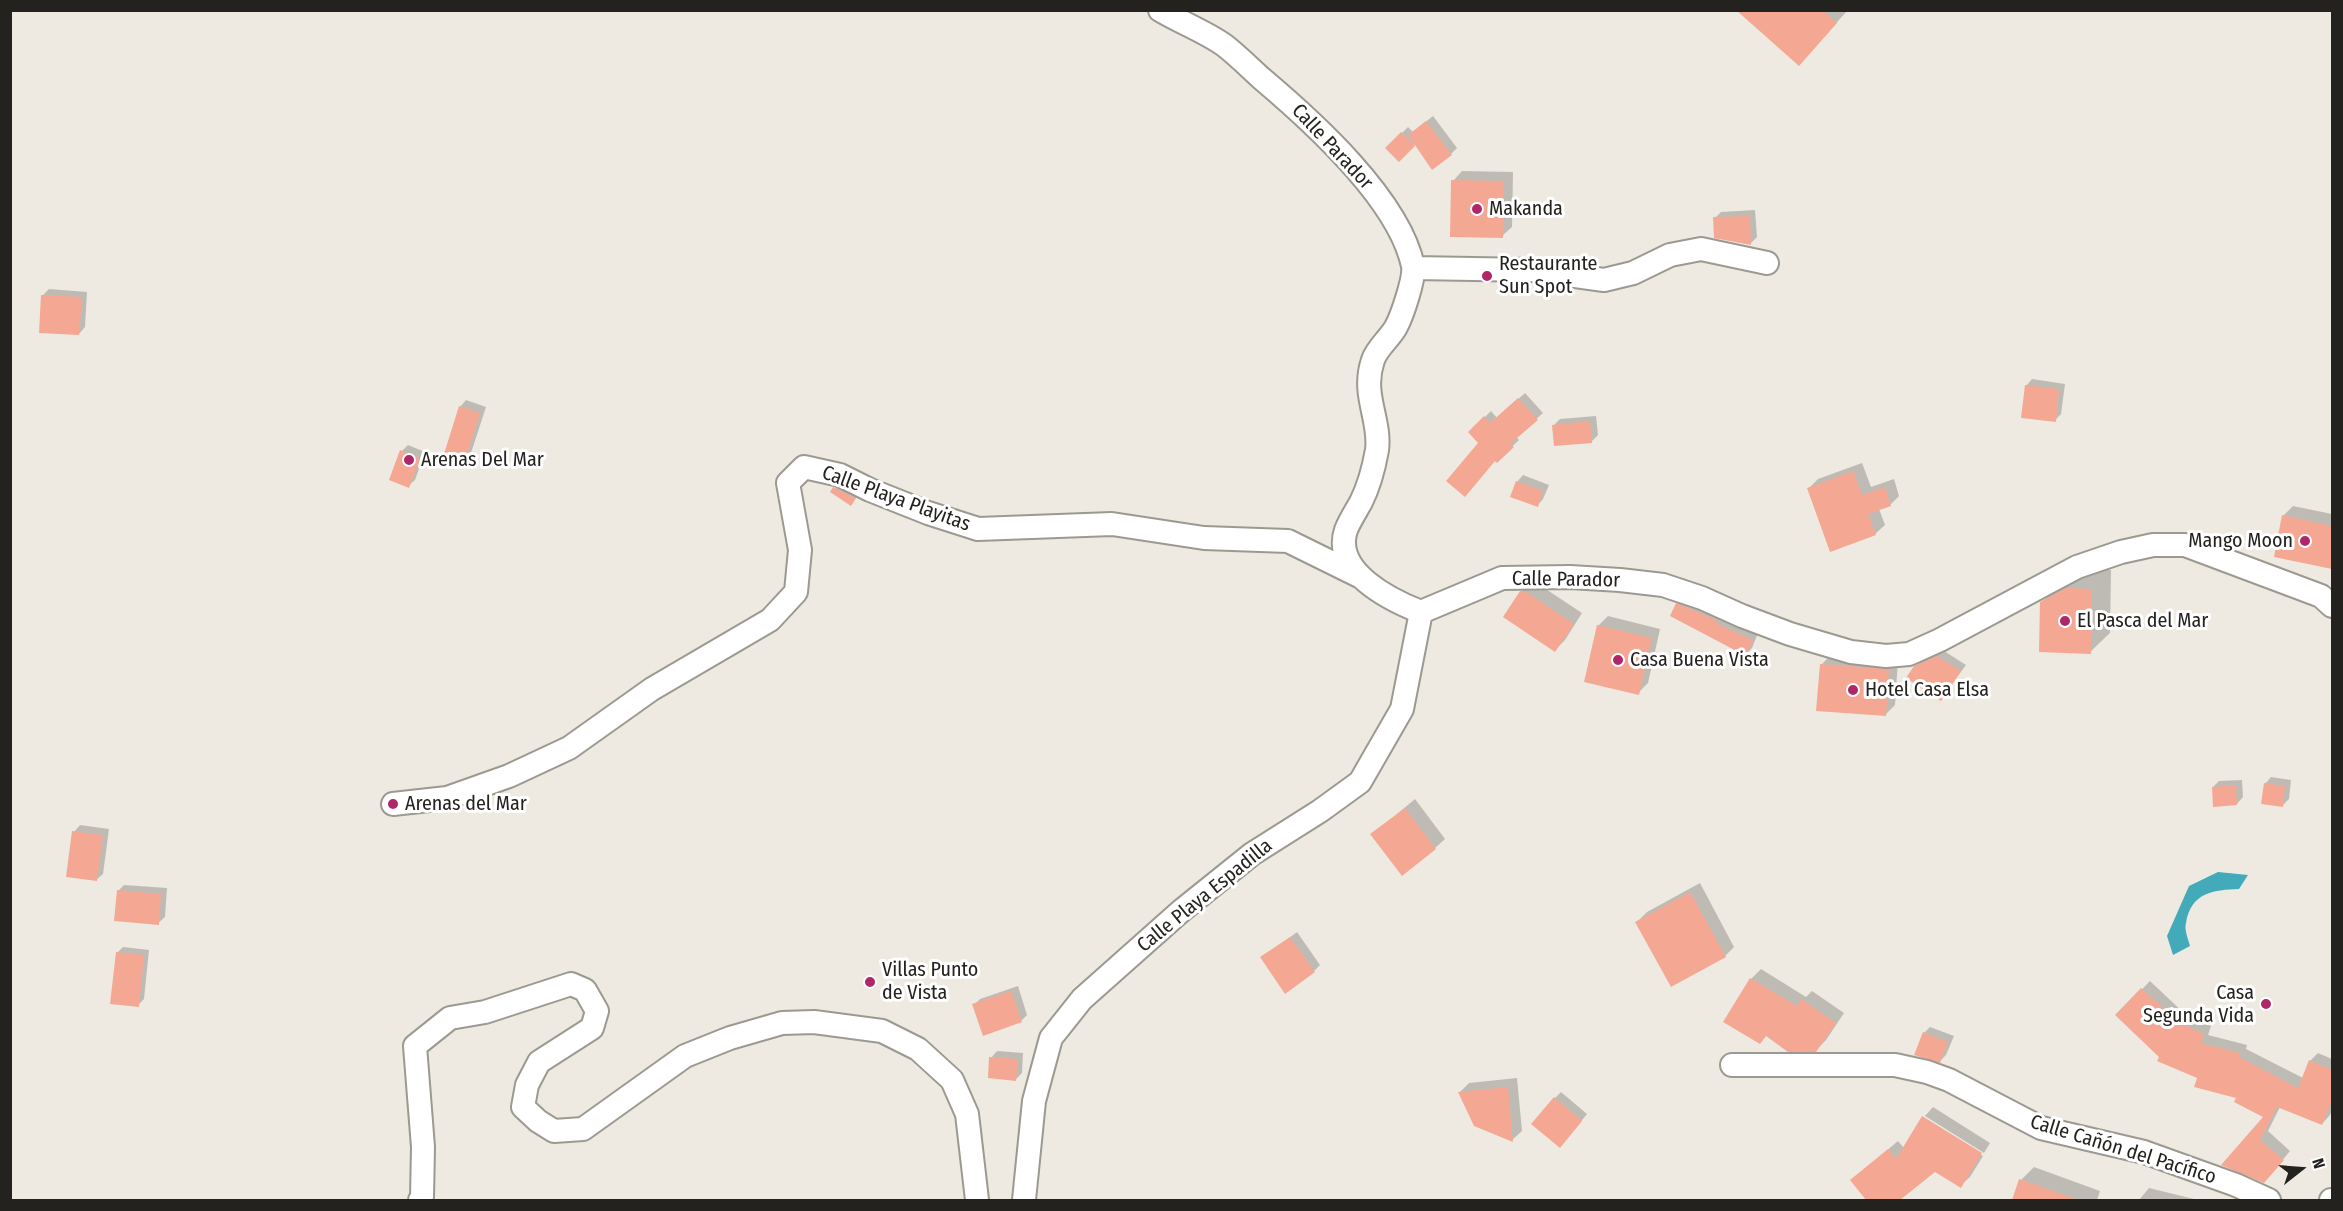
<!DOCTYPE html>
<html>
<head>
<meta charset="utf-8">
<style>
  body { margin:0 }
  #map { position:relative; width:2343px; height:1211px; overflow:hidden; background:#eeeae2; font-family:"Fira Sans Condensed",sans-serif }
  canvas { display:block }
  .frame { position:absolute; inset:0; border:12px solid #23221f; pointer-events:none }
  .north { position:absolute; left:2271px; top:1139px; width:60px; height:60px; -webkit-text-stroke:4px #fff; paint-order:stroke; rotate:73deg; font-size:16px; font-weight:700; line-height:24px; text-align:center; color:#23221f }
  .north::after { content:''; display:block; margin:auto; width:21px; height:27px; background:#23221f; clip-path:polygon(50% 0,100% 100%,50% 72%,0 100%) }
</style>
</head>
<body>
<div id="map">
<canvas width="2343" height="1211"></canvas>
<div class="frame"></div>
<div class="north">N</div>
</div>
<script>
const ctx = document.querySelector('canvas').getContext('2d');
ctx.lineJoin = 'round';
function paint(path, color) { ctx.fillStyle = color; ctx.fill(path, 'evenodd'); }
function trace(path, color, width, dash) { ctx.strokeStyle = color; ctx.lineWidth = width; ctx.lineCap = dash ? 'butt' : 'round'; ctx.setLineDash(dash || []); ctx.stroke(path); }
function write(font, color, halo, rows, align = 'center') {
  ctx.font = font + ' "Fira Sans Condensed",sans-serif'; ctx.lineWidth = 6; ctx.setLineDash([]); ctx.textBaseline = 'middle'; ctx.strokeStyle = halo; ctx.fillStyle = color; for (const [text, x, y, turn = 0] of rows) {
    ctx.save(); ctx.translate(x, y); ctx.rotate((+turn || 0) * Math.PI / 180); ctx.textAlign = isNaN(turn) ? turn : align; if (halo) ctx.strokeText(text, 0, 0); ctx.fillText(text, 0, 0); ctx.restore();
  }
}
const water = new Path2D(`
  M2218,872L2248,875L2239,889C2214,890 2191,892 2186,923C2184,929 2188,939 2190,946L2173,955L2167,936L2189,886Z`);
const shadow = new Path2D(`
  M1738,10H1848L1799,64Z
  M1433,116L1457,148L1451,154L1415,144L1399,160L1387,148L1408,127L1413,132Z
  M1462,171L1513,172L1512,227L1502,236L1453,181Z
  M1755,210L1757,237L1751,243L1715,218L1721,212Z
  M49,289L87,292L85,327L79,334L43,295Z
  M2032,379L2065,384L2061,414L2055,420L2026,386Z
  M1525,393L1543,413L1516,437L1519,440L1497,461L1470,432L1491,411L1497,418Z
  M466,400L486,407L471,453L464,459L460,407Z
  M1596,416L1598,435L1592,441L1554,425L1560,419Z
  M408,445L425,452L415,480L408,486L402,451Z
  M1862,463L1871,487L1894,479L1899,496L1890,505L1879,509L1885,525L1875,534L1809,488L1818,479Z
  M1523,475L1549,485L1543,499L1537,506L1517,482Z
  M837,486L858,495L851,504L835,488Z
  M2293,506L2332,514V567L2276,556L2283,516Z
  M2086,570H2111L2110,633L2090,652L2041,603L2061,583Z
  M1531,582H1535L1582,613L1565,640L1555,650L1521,592Z
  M1683,598L1758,633L1752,648L1746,654L1677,604Z
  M1608,616L1660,629L1648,683L1638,693L1598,626Z
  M1944,651L1966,665L1941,699L1915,667L1922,661Z
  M1831,655L1898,660L1895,705L1886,714L1821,665Z
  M2271,777L2291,780L2289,799L2282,806L2265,784Z
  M2242,780L2243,797L2237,804L2213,787L2219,781Z
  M1415,799L1445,839L1435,848L1372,835Z
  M80,825L109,829L103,874L96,880L74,832Z
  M1700,883L1734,947L1725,956L1637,922L1647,912Z
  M124,885L167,888L165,917L158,923L118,891Z
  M1297,932L1320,965L1314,971L1262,958Z
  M123,947L149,950L144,999L138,1005L117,953Z
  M1761,969L1806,997L1812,991L1844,1013L1826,1040L1816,1050L1767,1035L1760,1042L1751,979Z
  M2150,981L2186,1015L2211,1026L2208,1035L2247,1045L2246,1049L2303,1078L2310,1061L2318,1053L2332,1059V1110L2330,1115L2322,1124L2280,1107L2268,1131L2290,1151L2272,1173L2224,1165L2265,1116L2238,1097L2160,1057L2117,1015Z
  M1018,986L1027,1015L1021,1021L974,1005L980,999Z
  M1930,1027L1954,1036L1946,1055L1940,1061L1924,1033Z
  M997,1051L1023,1053L1022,1073L1016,1079L991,1058Z
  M1517,1078L1522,1131L1512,1140L1460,1092L1469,1083Z
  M1561,1092L1587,1114L1566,1140L1555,1098Z
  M1933,1107L1990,1143L1984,1153L1925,1116Z
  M1924,1117V1119L1983,1156L1970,1177L1960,1186L1935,1170L1897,1200H1868L1852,1180L1898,1141L1904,1148Z
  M2034,1167L2100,1191L2097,1200H2013L2021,1180Z
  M2149,1188L2198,1200H2139Z`);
const building = new Path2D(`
  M1736,10H1822L1837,23L1799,66Z
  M1426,121L1452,155L1432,170L1408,135Z
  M1401,132L1415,146L1399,162L1385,148Z
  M1451,180L1504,181L1503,238L1450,237Z
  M1750,216L1751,245L1714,238L1713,217Z
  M41,295L82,297L79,335L39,333Z
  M2025,385L2059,389L2056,422L2021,418Z
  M1518,398L1538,420L1510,444L1514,447L1497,463L1495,461L1465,497L1446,481L1478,443L1468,432L1484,416L1490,423Z
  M459,406L480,413L465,461L444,454Z
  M1590,421L1592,443L1554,446L1552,425Z
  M400,450L420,458L409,488L389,480Z
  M1853,471L1862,495L1885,487L1891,506L1868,514L1876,535L1830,552L1807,488Z
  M1516,481L1543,491L1538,507L1510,497Z
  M833,487L856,498L851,506L830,492Z
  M2282,515L2332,526V569L2274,557Z
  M2066,588L2092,589L2091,654L2039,652L2040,602Z
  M1520,591H1525L1574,624L1555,652L1503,617Z
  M1676,603L1717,620L1715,623L1753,640L1746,656L1670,616Z
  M1597,625L1652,638L1639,695L1584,682Z
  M1937,656L1961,671L1941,701L1906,678L1914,666Z
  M1820,664L1889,669L1886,716L1816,711Z
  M2264,783L2285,786L2283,807L2261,804Z
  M2236,785L2237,805L2213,807L2212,787Z
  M1405,808L1436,849L1402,876L1370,834Z
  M72,831L103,835L97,881L66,877Z
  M117,890L161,894L159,925L114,921Z
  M1690,892L1726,957L1671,987L1635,922Z
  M1290,937L1315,972L1285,994L1260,957Z
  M116,952L144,955L139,1007L110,1004Z
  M1750,978L1797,1006L1801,999L1836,1023L1816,1052H1788L1766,1036L1760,1044L1723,1022Z
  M2141,988L2178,1022L2204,1034L2201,1043L2240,1053L2239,1057L2298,1088L2309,1060L2332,1070V1100L2322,1125L2277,1107L2260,1140L2284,1160L2264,1183L2221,1165L2263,1117L2234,1102L2236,1098L2194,1087L2197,1078L2157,1061L2159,1057L2115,1015Z
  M1011,991L1022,1022L983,1036L972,1004Z
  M1923,1032L1948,1042L1940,1063L1914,1055Z
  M989,1057L1018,1059L1016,1081L988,1078Z
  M1508,1087L1513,1142L1474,1126L1458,1092Z
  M1554,1097L1582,1121L1560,1148L1531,1124Z
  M1922,1116L1982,1153L1961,1188L1935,1172L1900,1200H1866L1850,1180L1888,1149L1896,1159Z
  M2019,1179L2073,1198V1200H2012Z`);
const street = new Path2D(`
  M1160,10C1180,22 1206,32 1224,45C1237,55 1249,67 1261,78C1312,121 1399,199 1413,266C1415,278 1402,316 1396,327C1390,338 1377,348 1373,360C1361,395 1381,419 1377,450C1374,467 1369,486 1361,502C1356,511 1350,520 1346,530C1332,571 1390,600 1421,612L1502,578L1570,577L1620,580L1663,585L1702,598L1742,616L1790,634L1851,652L1886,656L1909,654L1940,640L2077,567L2121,552L2153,545H2185L2321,596L2332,606
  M1414,268L1532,270L1604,280L1633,273L1670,255L1701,249L1767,263
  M393,804L447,798L509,776L569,748L652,689L770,620L796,592L800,550L788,483L804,467L840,475L870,490L928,513L978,529L1112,524L1204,538L1288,541L1359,576
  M1732,1065H1895L1927,1072L1949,1080L2041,1128L2144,1152L2236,1185L2269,1200
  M420,1200L422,1197L423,1147L415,1046L450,1018L485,1012L571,984L585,990L597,1011L592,1028L539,1062L527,1085L523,1107L538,1121L554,1131L583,1129L685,1056L730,1038L782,1023L814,1022L882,1031L918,1049L952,1080L967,1114L977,1200
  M1024,1200L1034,1101L1051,1038L1082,999L1181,911L1252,854L1320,811L1360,782L1402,709L1421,612
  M2331,1200H2332`);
const markers = [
  [1477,209,6,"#b02769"],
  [1487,276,6,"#b02769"],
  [409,460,6,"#b02769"],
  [2305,541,6,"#b02769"],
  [2065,621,6,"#b02769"],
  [1618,660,6,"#b02769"],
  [1853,690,6,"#b02769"],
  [393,804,6,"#b02769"],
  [870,982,6,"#b02769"],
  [2266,1004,6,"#b02769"]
];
const streetNames = [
  ["Calle Parador",1332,147,47],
  ["Calle Playa Playitas",896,499,20],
  ["Calle Parador",1566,580,1],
  ["Calle Playa Espadilla",1205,896,-39],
  ["Calle Cañón del Pacífico",2123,1150,17]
];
const poiNames = [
  ["Makanda",1489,209],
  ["Restaurante",1499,264],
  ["Sun Spot",1499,287],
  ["Arenas Del Mar",421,460],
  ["Mango Moon",2293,541,"right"],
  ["El Pasca del Mar",2077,621],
  ["Casa Buena Vista",1630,660],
  ["Hotel Casa Elsa",1865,690],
  ["Arenas del Mar",405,804],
  ["Villas Punto",882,970],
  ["de Vista",882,993],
  ["Casa",2254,993,"right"],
  ["Segunda Vida",2254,1016,"right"]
];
paint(water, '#43aaba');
paint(shadow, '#0003');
paint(building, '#f4a792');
trace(street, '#9c9991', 26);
trace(street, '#fff', 22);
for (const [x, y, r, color] of markers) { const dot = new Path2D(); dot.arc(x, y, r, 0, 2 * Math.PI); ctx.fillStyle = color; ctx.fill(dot); trace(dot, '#fff', 2); }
write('20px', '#23221f', '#fff', streetNames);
write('20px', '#23221f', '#fff', poiNames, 'left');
</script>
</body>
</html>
